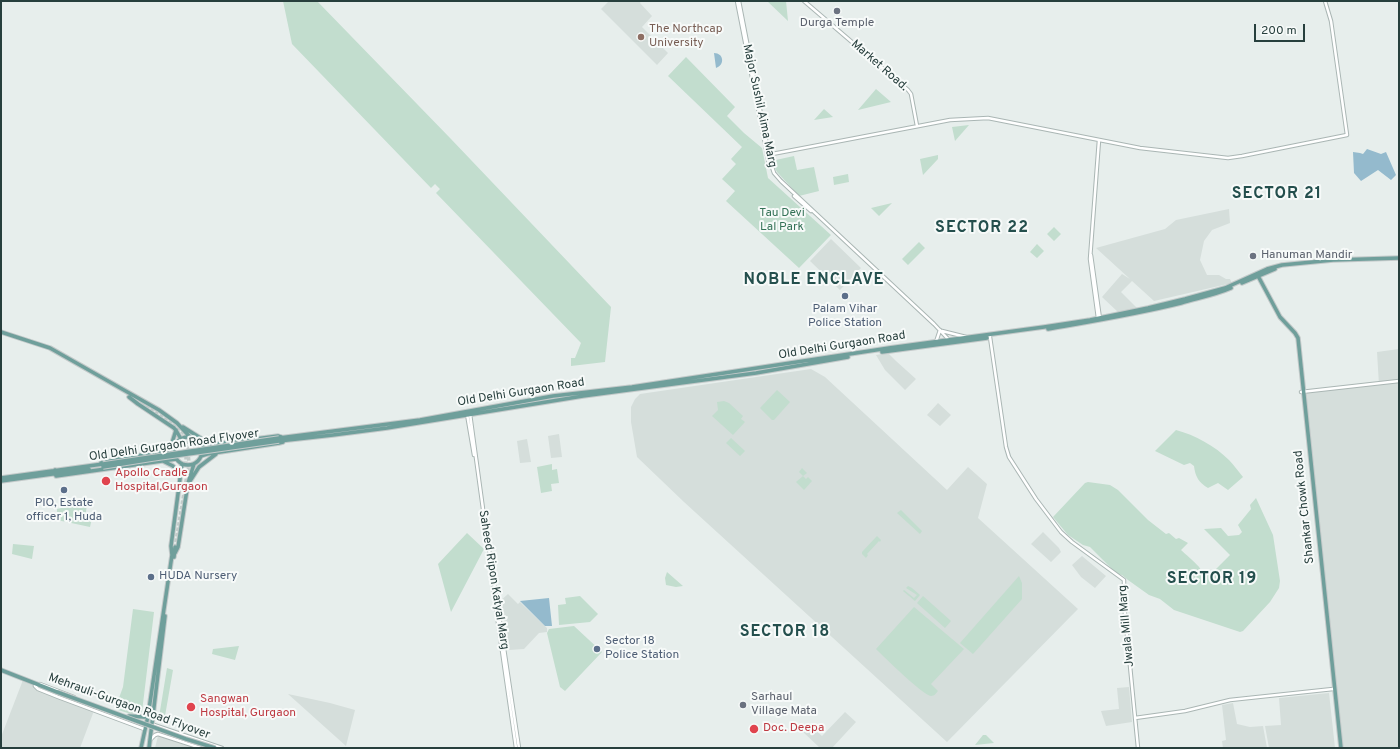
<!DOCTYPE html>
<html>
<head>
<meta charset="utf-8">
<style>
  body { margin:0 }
  #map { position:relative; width:1400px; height:749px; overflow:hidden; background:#e7eeec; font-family:Overpass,sans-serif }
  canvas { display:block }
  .frame { position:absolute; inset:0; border:2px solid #273f3d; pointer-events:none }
  .scale { position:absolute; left:1254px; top:24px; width:51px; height:18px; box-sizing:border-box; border:2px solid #273f3d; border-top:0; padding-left:5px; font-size:12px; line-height:14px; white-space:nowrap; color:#273f3d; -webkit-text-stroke:3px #f7faf9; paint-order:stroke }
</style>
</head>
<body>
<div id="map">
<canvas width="1400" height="749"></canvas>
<div class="frame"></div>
<div class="scale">200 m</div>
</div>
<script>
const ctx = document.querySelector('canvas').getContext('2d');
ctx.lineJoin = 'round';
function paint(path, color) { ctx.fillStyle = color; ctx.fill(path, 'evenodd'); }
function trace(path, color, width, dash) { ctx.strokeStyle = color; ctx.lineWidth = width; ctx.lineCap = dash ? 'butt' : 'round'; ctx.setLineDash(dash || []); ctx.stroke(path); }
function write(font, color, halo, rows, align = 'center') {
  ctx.font = font + ' Overpass,sans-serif'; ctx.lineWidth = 4; ctx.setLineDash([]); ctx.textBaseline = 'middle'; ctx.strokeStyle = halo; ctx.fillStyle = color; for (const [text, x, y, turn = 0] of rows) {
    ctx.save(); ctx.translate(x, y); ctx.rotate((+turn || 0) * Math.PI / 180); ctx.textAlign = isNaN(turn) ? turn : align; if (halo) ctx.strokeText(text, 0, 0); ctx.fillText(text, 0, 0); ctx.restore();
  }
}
const built = new Path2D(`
  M609,1H641L640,3L652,16L642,27L668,53L657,65L601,9Z
  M1229,209L1230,223L1212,230L1204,241L1200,260L1207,275H1219L1226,279H1230L1232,283L1154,301L1132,281L1121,292L1138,309L1119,313L1102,297L1122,274L1130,279L1096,248L1165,229L1176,220Z
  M831,239L861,268L840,290L810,261Z
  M1399,349V748H1342L1303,392L1379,385L1377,352Z
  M888,353L896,361L916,379L905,390L885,370L876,355Z
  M811,369L825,377L947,490L968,467L987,484L978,518L1078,609L947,742L684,502L637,457L631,422V407L635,399L640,394Z
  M938,403L951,415L940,426L927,415Z
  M559,434L562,457L551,458L548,436Z
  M527,439L531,462L520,463L517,441Z
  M1043,532L1059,548L1061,552L1051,562L1031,544Z
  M1082,556L1106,576L1095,588L1081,577L1072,565Z
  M508,594L518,604L520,602L547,628V632L539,633L524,649L509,650L504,619L508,618V616L502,617L499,602Z
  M23,680L95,708L80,748H1V737Z
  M1129,687L1132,722L1106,726L1101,711L1119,709L1117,688Z
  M1329,693L1335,748H1269L1265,726L1281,725L1279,698Z
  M288,694L330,703L355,710L346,746Z
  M1233,703L1237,724L1250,727L1263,726L1267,748H1223L1222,741L1226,740L1222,705Z
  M845,712L856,722L832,748H820L802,731L809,724L822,736Z
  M158,736L183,744L198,748H155Z`);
const green = new Path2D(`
  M283,1H317L451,139L611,307L605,362L571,366V358H575L581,343L436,193L440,189L435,184L431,188L292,44Z
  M767,1H786L788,21Z
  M686,57L735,107L727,116L744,133L762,148L768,178L831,235L799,268L726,201L735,191L722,179L736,164L731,159L742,147L668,76Z
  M876,89L891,102L858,110Z
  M824,109L833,117L814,120Z
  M969,125L955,141L952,127Z
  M938,155V159L923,175L920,159Z
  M794,156L797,170L814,167L819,191L799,196L777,172L771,161Z
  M848,174L849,182L834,185L833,177Z
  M892,203L879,216L871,208Z
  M1054,227L1061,234L1054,241L1047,234Z
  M919,242L925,248L908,265L902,259Z
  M1037,244L1044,251L1037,258L1030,252Z
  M777,390L790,402L774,420H772L760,408Z
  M724,401L729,403L743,416L741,419L745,422L733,435L712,416L718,410L717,402Z
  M1176,430C1195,435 1215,446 1229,460C1234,465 1238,471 1243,477L1228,490L1218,483L1208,488C1199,483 1195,476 1194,466L1190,463L1184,465L1155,451Z
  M731,438L745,451L740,456L726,443Z
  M552,464V470L557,469L559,483L551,484L552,491L541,493L537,467Z
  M802,468L807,473L803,476L806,479L808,477L812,481L804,490L796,482L803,476L799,472Z
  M1088,482L1110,485L1118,490L1148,520L1166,534L1169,533L1176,539L1179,538L1188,543L1181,550C1185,554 1200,566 1201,570L1210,573L1215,570L1230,555L1204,529L1221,528L1228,536L1239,535L1242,532L1238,525L1251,509L1250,505L1256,498L1273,535L1280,581L1279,588L1270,602L1243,631L1240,632L1174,610L1160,599L1149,595L1128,580L1122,575L1117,574L1090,547L1083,545L1068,535L1053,517L1085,483Z
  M87,503L86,512L93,514L90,527L57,520V509L74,505Z
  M901,510L922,531L920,534L897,513Z
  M467,533L484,549L451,612L438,564Z
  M877,536L881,540L880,542L879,541L867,554L868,555L866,558L862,554V552Z
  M13,544L34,546L32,559L12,554Z
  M667,572L683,586L676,587L666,585L665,578Z
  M1019,576L1022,583V599L973,654L960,643Z
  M908,586L912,588L920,595L915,601L903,591L904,590L914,598L917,595L906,588Z
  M580,596L598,614L590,622L559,625L558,605L566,604L565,598Z
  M923,596L951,621L945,628L917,603Z
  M914,607L964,649L931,684L938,691C936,693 935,696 931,696C924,696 883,656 876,649Z
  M133,609L154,612L142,712L131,714L115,709L123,687Z
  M574,626L602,652L565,691L560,687L547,633L549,629Z
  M239,646L235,660L212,654L213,649Z
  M167,668L173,670L165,716L159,717Z
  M983,735H986L994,743L975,745Z`);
const water = new Path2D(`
  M714,53C724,53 725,65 716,68Z
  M1367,149L1381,154L1386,152L1396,175L1391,180L1378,170L1361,181L1354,173L1353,152L1360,153L1363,154Z
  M549,598L552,626H545L520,601Z`);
const majorTunnel = new Path2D(`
  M142,402L177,426L185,435L187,440L189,463L175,547
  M186,445V465`);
const minor = new Path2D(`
  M737,1L769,164
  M739,1L770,161L774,173L781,181L934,324L949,340
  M804,1L908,90L911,94L917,126
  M767,155L950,120L988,118L1140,148L1228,158L1242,156L1347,135L1331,21L1325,1
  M794,196L811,211
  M1091,255L1100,319
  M1098,318L1090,259L1099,140
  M942,331L966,337
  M990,337L1006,447L1009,457L1036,499L1061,532L1072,542L1124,580V604L1138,748
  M936,342L940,330
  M1301,392L1399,381
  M467,414L474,455
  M470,414L483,509L519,748
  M493,588L516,748
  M40,684L74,697
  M35,686L38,689L58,697L144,729
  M1135,718L1185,711L1230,700L1333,689
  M151,724L222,748
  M150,740L155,735L158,734L201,748`);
const major = new Path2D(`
  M1257,274L1280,317L1295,333L1298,338L1341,748
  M1242,283L1275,269
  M1048,329C1093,321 1137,314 1181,303C1198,298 1215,295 1231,288
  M1,332L50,348L159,410L177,423L190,437
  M882,352L987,338
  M129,397L138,404L174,428L177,432L181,439
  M183,427L210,444
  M174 451a14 14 0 1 1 28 0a14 14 0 1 1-28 0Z
  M279,438L420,420L553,396L632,387L889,348L1044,327L1090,320L1148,308L1185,299L1225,288L1267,269L1282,265L1333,260L1399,258
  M279,441L333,435L387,428L583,396L756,373L848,357
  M201,446L278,436L281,437
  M165,451L172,443L176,430
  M201,456L207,454L279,443L283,442
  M163,461L173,466L180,476
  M101,463L130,457L174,450
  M55,470L56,476L176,459
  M1,478L103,464
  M1,481L89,469
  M190,481L199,467L216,454
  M175,553L178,547L188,483L194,464
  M174,557L175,547
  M1,670L57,692
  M129,716L144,717L148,716
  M141,748L148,716L172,555L171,546L182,464
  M149,748L165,616`);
const majorBridge = new Path2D(`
  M103,464L279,438
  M103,467L153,459L279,441
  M57,692L186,739L215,748`);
const markers = [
  [837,11,4,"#6b7280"],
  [641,37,4,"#8d6e63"],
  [1253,256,4,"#6b7280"],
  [845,296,4,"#5c6f8a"],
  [106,481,5,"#e0444e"],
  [64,490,4,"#5c6f8a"],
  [151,577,4,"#5c6f8a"],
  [597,649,4,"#5c6f8a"],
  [743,705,4,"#6b7280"],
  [191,707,5,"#e0444e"],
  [754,729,5,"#e0444e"]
];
const worshipNames = [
  ["Durga Temple",837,24,"center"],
  ["Hanuman Mandir",1261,256],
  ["Sarhaul",751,698],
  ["Village Mata",751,712]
];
const educationNames = [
  ["The Northcap",649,30],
  ["University",649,44]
];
const streetNames = [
  ["Market Road.",879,66,41],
  ["Major Sushil Aima Marg",759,106,78],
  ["Old Delhi Gurgaon Road",842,346,-9],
  ["Old Delhi Gurgaon Road",521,393,-9],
  ["Old Delhi Gurgaon Road Flyover",174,446,-8],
  ["Shankar Chowk Road",1305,507,-96],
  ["Saheed Ripon Katyal Marg",493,580,81],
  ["Jwala Mill Marg",1127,626,-95],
  ["Mehrauli-Gurgaon Road Flyover",129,707,20]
];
const parkNames = [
  ["Tau Devi",782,214],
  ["Lal Park",782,228]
];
const serviceNames = [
  ["Palam Vihar",845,310],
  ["Police Station",845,324],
  ["PIO, Estate",64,504],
  ["officer 1, Huda",64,518],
  ["HUDA Nursery",159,577,"left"],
  ["Sector 18",605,642,"left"],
  ["Police Station",605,656,"left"]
];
const healthNames = [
  ["Apollo Cradle",115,474],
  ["Hospital,Gurgaon",115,488],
  ["Sangwan",200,700],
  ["Hospital, Gurgaon",200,714],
  ["Doc. Deepa",763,729]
];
const districtNames = [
  ["SECTOR 21",1277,195],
  ["SECTOR 22",982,229],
  ["NOBLE ENCLAVE",814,281],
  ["SECTOR 19",1212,580],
  ["SECTOR 18",785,633]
];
paint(built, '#d5dedb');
paint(green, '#c2ddce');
paint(water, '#94bacd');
trace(majorTunnel, '#c1cbc9', 3.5, [3.5, 2]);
trace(minor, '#aab6b4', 4.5);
trace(major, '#c3c9c9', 5.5);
trace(minor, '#fff', 2.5);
trace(major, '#6f9f9b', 3.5);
trace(majorBridge, '#c3c9c9', 5.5, []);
trace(majorBridge, '#6f9f9b', 3.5);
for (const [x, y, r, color] of markers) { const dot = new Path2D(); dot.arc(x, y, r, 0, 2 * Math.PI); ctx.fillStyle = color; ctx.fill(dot); trace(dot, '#f7faf9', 1.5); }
write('12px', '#5b616d', '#f7faf9', worshipNames, 'left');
write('12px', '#785e54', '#f7faf9', educationNames, 'left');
write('12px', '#273f3d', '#f7faf9', streetNames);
write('12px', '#347257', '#f7faf9', parkNames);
write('12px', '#4e5e75', '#f7faf9', serviceNames);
write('12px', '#be3a42', '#f7faf9', healthNames, 'left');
ctx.letterSpacing = '1px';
write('bold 16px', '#244f4d', '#f7faf9', districtNames);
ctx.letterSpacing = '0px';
</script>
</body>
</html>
